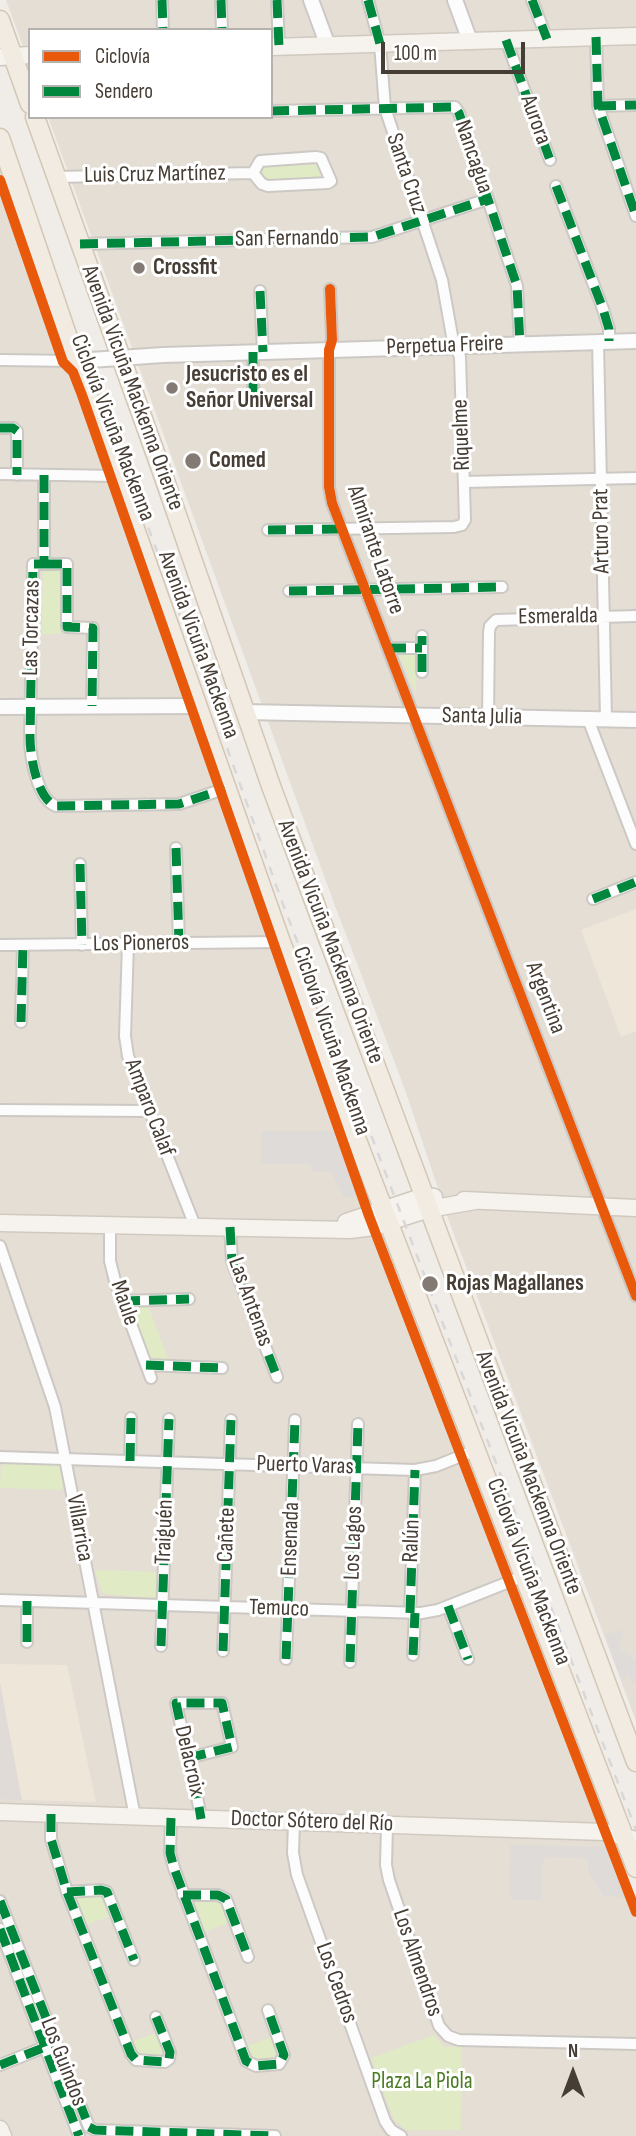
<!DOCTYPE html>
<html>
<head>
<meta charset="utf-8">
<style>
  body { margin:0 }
  #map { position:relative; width:636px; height:2136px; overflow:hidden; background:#f0ece8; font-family:"Sofia Sans Condensed",sans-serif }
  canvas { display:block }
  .legend { position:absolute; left:28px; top:28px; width:245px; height:91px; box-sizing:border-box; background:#fff; border:2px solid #b5b1ae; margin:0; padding:9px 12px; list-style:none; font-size:21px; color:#463d34 }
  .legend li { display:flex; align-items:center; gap:14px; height:35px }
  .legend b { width:35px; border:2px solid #b5b1ae }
  .north { position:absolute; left:538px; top:2038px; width:70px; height:70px; -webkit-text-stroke:5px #fff; paint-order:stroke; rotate:0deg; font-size:19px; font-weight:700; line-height:28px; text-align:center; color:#463d34 }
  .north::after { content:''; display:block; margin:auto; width:24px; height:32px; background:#463d34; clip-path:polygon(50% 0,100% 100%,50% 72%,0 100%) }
  .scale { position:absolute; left:381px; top:42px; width:144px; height:32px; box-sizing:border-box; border:4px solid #463d34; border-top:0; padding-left:9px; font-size:21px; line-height:24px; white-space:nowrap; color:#463d34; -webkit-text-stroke:5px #fff; paint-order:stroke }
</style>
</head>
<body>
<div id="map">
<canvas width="636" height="2136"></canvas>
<ul class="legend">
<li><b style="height:9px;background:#e8590c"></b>Ciclovía</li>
<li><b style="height:9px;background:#00873e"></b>Sendero</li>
</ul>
<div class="north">N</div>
<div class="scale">100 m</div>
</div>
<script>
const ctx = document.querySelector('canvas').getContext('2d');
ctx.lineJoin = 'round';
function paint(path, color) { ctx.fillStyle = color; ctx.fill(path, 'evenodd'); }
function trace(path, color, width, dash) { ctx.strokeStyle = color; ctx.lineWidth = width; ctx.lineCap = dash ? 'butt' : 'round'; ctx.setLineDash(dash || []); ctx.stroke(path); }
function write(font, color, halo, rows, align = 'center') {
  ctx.font = font + ' "Sofia Sans Condensed",sans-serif'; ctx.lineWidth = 6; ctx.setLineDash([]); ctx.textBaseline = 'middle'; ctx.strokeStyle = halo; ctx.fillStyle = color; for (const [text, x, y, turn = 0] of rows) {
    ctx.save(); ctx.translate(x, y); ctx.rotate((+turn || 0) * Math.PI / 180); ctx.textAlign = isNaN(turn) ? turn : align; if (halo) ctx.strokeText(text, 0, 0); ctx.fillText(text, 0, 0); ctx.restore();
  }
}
const residential = new Path2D(`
  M6,0H636V1721L450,1224L404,1087L334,903L48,117H271V30H30V66Z
  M0,169L359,1197L636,1921V2136H0Z`);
const industrial = new Path2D(`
  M0,1682L22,1800L0,1799Z`);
const education = new Path2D(`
  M636,909V1031L621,1037L581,930Z
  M0,1664L67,1665L96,1802L22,1800L0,1682Z`);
const green = new Path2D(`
  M317,161L324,174L323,181H267L261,177L258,170L263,164Z
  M43,569H62L61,634H42Z
  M397,650H414L417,654L416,694Z
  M129,1305H148L169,1362L150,1363Z
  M6,1464L57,1465L61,1468L63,1490L0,1488L1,1467Z
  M95,1570L159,1572L158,1595L154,1598L105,1594L101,1590Z
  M80,1895C102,1896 103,1894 111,1916L86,1925L76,1898Z
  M193,1898L222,1900L230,1922L202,1933L190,1902Z
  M157,2033L163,2050L161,2055L145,2059L138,2055L133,2041Z
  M434,2035L444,2047H462L461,2130H406L394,2120L371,2058Z
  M274,2036L279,2055L258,2062L253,2058L248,2046Z`);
const parking = new Path2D(`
  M261,1131H336L359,1197H344L331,1172H313L310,1164H261Z
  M621,1630L624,1636L620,1637L621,1642L619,1643L622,1651H625L627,1655L630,1654L632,1660L636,1658V1682L632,1683L629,1676L621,1679L605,1635Z
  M510,1845L607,1847L627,1897L604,1896L588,1871V1858L546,1857L542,1863L541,1900H514L509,1894Z`);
const minor = new Path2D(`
  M162,0L163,30
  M221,0L222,30
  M277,0L279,47
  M532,0L547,39
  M596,37L598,106L636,216
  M506,40L550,160
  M598,106L636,105
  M271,111L455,107L459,113L517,286L520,344
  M56,177L253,173L260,161L316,157L321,158L331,181L328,183L268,186L262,184L253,173
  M556,186L603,309L609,329V341
  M80,244L372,237L488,199
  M330,289L332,340L329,350V487L332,503L636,1296
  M260,291L263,352
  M598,342L606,719
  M0,360L76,361
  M253,397V352
  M0,428H13L17,431V475
  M0,474L116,476
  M44,475V564H33L30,737C30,756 37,799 56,806L179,804L227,788
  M464,482L636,478
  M268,530L454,527L462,525L465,520L460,357L452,336L442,280L385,108L380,44L368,0
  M44,564H67V627L93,628L92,706
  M289,591L502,587
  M388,648H422
  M422,672V636
  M488,717L489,632L490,626L496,620L636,616
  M588,719L636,844
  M176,848L179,943
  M80,864L82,945
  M593,899L636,882
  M128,944L125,1036L128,1056L195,1226
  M0,945L281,942
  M21,1022L23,945
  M0,1110L150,1111
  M110,1225V1261L115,1281L151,1378
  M230,1227L232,1261L277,1377
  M0,1246L55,1407L135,1817
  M122,1301L189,1299
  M146,1365L222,1368
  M0,1457L415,1470L436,1466L476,1450
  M130,1461L131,1418
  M0,1600L421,1613L438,1610L524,1576
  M448,1606L468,1659
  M410,1613L415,1470
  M27,1642V1601
  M161,1646L169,1419
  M223,1651L231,1420
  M413,1655L415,1613
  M286,1659L295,1420
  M350,1662L358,1424
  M188,1758L232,1747L222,1703H176C184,1742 195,1780 201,1819
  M51,1814V1839L67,1892L131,2054L136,2060L165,2062L169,2059L170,2052L156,2017
  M171,1818L170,1853L174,1868L246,2061L256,2066L279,2064L284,2055L268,2010
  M294,1822L293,1853L297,1875L385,2121L391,2130L401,2136
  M387,1825L386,1865L389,1880L439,2026L448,2036L459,2040L636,2044
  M67,1892L101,1890L107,1892L134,1960
  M183,1895H218L226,1899L248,1957
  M0,1901L89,2127L95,2130L275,2136
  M0,1929L79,2136
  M0,2065L50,2045`);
const tertiary = new Path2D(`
  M311,0L328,46
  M455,0L470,41
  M76,361L163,355L636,341
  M0,707L198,706
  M245,712L636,720`);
const secondary = new Path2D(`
  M271,47L636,36
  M0,57L30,55
  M464,1200L636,1208
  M346,1222L424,1196L434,1197
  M0,1223L350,1230L374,1227L429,1209L475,1201
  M0,1812L605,1832L636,1840
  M0,2129L3,2136`);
const primary = new Path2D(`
  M0,20L30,104
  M35,117L162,472L271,786L636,1762
  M0,138L80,373L281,942L636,1868`);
const rail = new Path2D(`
  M100,392L281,899L636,1830`);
const quiet = new Path2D(`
  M162,0L163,30
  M221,0L222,30
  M277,0L279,47
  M368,0L380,44
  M532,0L547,39
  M596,37L598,106L636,216
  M506,40L550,160
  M598,106L636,105
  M271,111L455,107L459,113L517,286L520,344
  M556,186L603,309L609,329V341
  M80,244L372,237L488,199
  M260,291L263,352
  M253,397V352
  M0,428H13L17,431V475
  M44,475V564H33L30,737C30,756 37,799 56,806L179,804L225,789
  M268,530L342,529
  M44,564H67V627L93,628L92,706
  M289,591L502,587
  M388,648H422
  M422,672V636
  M176,848L179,943
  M80,864L82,945
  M593,899L636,882
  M21,1022L23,945
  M230,1227L232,1261L277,1377
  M122,1301L189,1299
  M146,1365L222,1368
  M130,1461L131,1418
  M448,1606L468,1659
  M410,1613L415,1470
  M27,1642V1601
  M161,1646L169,1419
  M223,1651L231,1420
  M413,1655L415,1613
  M286,1659L295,1420
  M350,1662L358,1424
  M188,1758L232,1747L222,1703H176C184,1742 195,1780 201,1819
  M51,1814V1839L67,1892L131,2054L136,2060L165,2062L169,2059L170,2052L156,2017
  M171,1818L170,1853L174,1868L246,2061L256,2066L279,2064L284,2055L268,2010
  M67,1892L101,1890L107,1892L134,1960
  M183,1895H218L226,1899L248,1957
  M0,1901L89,2127L95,2130L275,2136
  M0,1929L79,2136
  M0,2065L53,2044`);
const cycleway = new Path2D(`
  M0,180L63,362L73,372L82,395L369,1216L636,1912
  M330,289L332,340L329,350V487L332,503L636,1296`);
const markers = [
  [139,268,7,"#827a73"],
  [172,388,7,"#827a73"],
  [193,461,9,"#827a73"],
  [430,1284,9,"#827a73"]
];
const streetNames = [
  ["Aurora",535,120,70],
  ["Nancagua",473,157,71],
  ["Santa Cruz",406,174,71],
  ["Luis Cruz Martínez",155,175,-1],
  ["San Fernando",287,239,-1],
  ["Perpetua Freire",445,346,-2],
  ["Avenida Vicuña Mackenna Oriente",132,388,70],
  ["Ciclovía Vicuña Mackenna",112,428,69],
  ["Riquelme",462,435,-92],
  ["Arturo Prat",602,531,-91],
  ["Almirante Latorre",375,550,71],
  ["Esmeralda",558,617,-1],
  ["Las Torcazas",32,628,-89],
  ["Avenida Vicuña Mackenna",198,645,70],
  ["Santa Julia",482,717,1],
  ["Avenida Vicuña Mackenna Oriente",330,942,69],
  ["Los Pioneros",141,944,-1],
  ["Argentina",545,998,69],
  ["Ciclovía Vicuña Mackenna",331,1041,71],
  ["Amparo Calaf",149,1108,69],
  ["Las Antenas",250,1302,70],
  ["Maule",124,1303,71],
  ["Puerto Varas",305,1466,2],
  ["Avenida Vicuña Mackenna Oriente",528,1473,69],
  ["Villarrica",79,1528,80],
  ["Traiguén",165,1532,-88],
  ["Cañete",227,1535,-88],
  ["Ensenada",291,1539,-88],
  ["Ralún",412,1541,-88],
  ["Los Lagos",354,1543,-88],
  ["Ciclovía Vicuña Mackenna",528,1572,69],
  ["Temuco",279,1609,2],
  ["Delacroix",189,1761,77],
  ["Doctor Sótero del Río",312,1822,2],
  ["Los Almendros",417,1963,71],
  ["Los Cedros",336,1983,70],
  ["Los Guindos",63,2062,69]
];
const poiNames = [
  ["Crossfit",153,268],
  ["Jesucristo es el",186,375],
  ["Señor Universal",186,401],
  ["Comed",209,461],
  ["Rojas Magallanes",446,1284]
];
const parkNames = [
  ["Plaza La Piola",422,2082]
];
paint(residential, '#e4ded5');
paint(industrial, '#e0dbd6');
paint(education, '#eee6d9');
paint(green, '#e0ebc6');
paint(parking, '#dfdbd8');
trace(minor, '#ccc8c4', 14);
trace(tertiary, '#ccc8c4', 18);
trace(secondary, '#d0c9bf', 19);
trace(primary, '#d3c7b4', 21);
trace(minor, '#fdfcfc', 10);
trace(tertiary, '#fdfcfc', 14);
trace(secondary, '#f6f3ee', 16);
trace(primary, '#f1ebe2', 18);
trace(rail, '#d9d8d8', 2.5, [9, 9]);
trace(quiet, '#00873e', 9, [18, 9]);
trace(cycleway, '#e8590c', 10);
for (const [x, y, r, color] of markers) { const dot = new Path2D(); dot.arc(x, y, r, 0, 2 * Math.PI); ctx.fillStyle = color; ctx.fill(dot); trace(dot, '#fff', 2.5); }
write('23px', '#463d34', '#fff', streetNames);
write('bold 23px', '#463d34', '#fff', poiNames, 'left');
write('23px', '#4c7a25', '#fff', parkNames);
</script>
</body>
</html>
